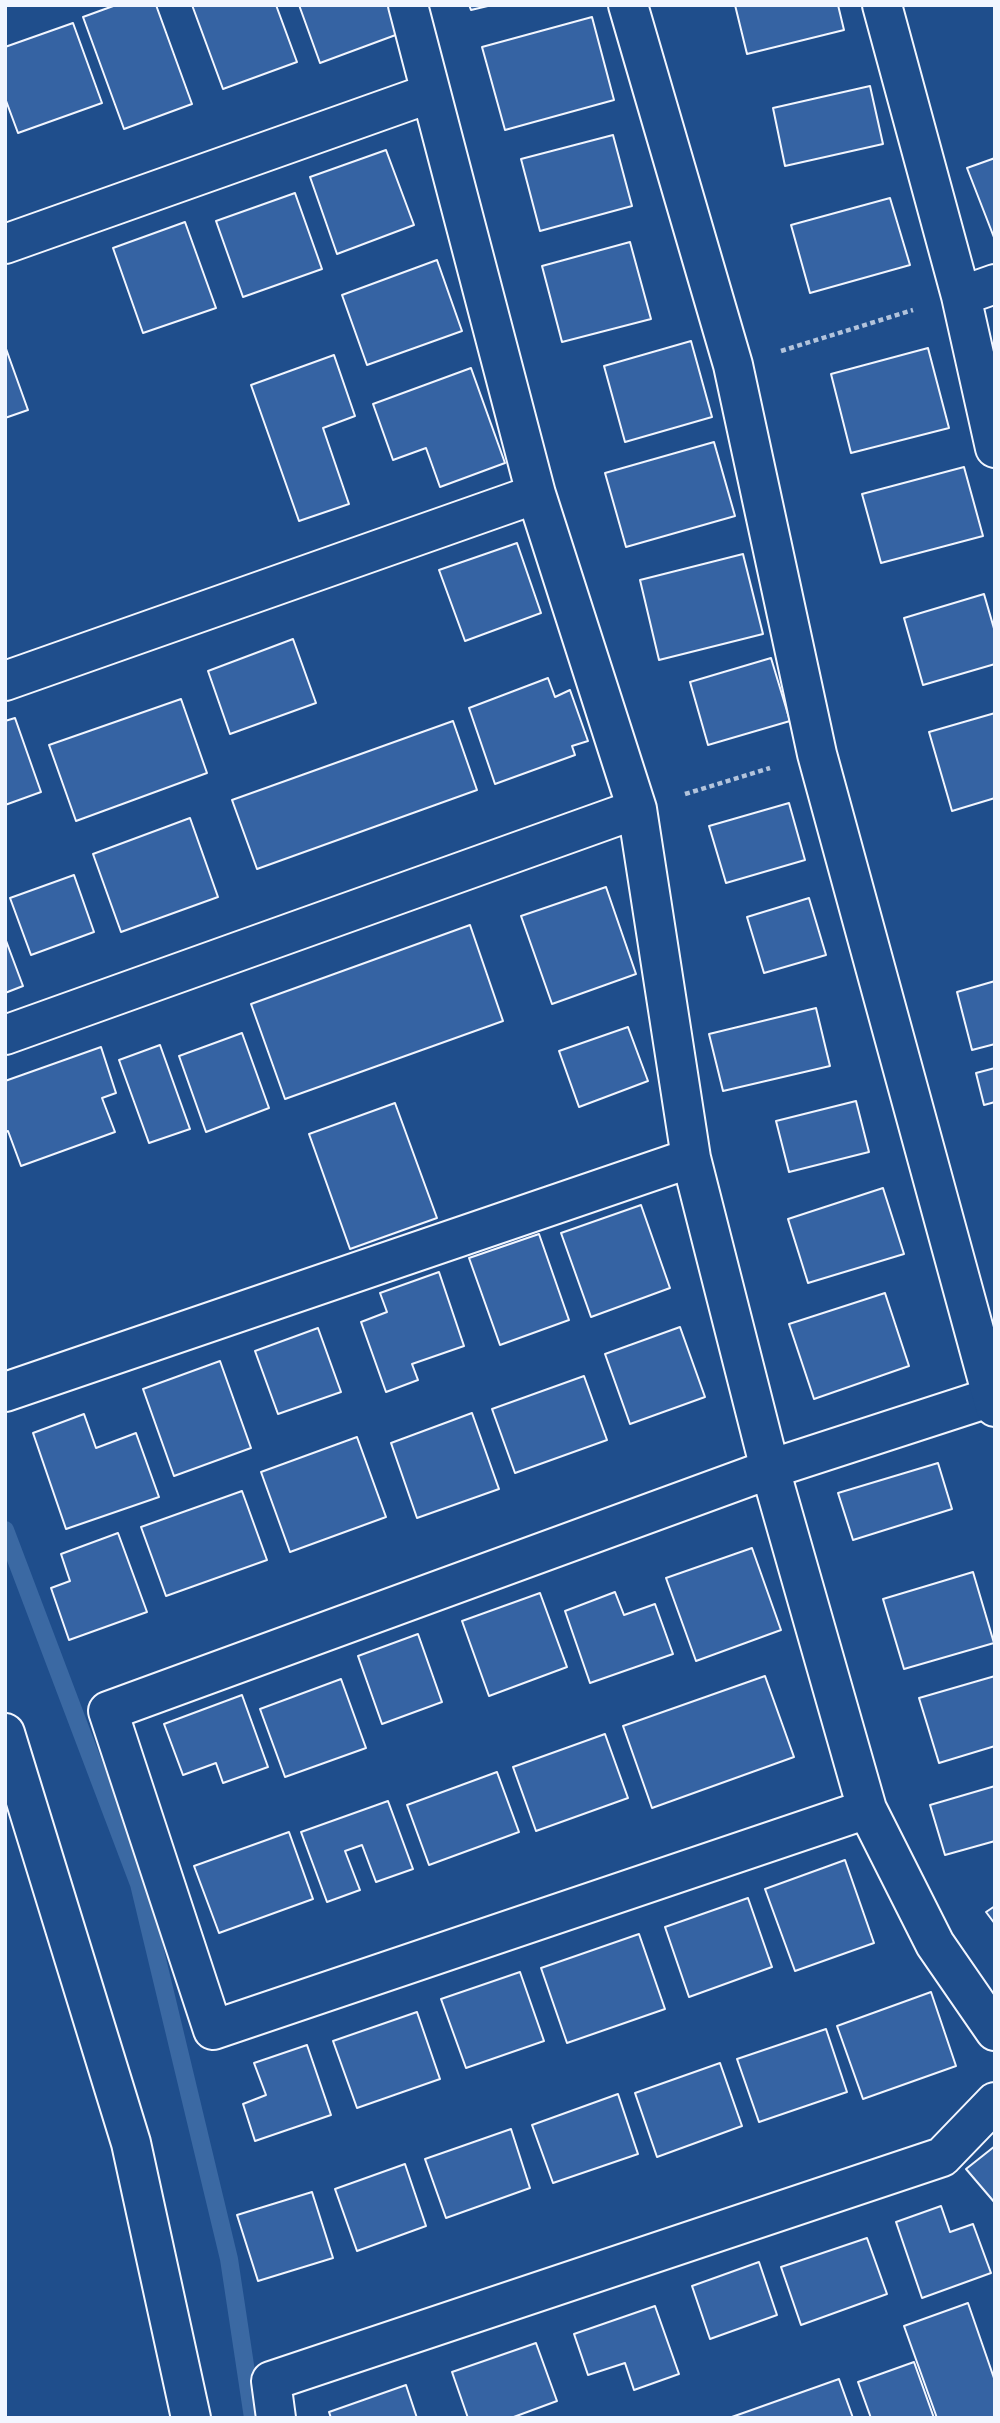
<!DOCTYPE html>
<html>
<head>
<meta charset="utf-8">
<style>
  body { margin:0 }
  #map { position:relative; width:1000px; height:2423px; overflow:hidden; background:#1f4e8c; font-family:Manrope,sans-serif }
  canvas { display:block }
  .frame { position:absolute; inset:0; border:7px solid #f2f6ff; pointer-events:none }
</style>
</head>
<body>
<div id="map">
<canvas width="1000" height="2423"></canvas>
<div class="frame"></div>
</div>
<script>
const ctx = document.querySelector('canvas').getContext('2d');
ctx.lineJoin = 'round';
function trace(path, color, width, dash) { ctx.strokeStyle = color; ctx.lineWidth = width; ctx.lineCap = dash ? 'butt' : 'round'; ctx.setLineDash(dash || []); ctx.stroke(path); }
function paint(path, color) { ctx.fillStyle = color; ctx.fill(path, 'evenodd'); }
const stream = new Path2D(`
  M5,1530L139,1884L229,2259L253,2418`);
const building = new Path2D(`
  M116,5H156L192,104L124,129L83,17Z
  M192,5H276L297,62L223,89Z
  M299,5H390L401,33L320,63Z
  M469,5H492L471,10Z
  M735,5H838L844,30L747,54Z
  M592,17L614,100L505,130L482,47Z
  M73,23L102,103L18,133L5,98V47Z
  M870,86L883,144L785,166L773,108Z
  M613,135L632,206L540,231L521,159Z
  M386,150L414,225L337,254L310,177Z
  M995,158V240L967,168Z
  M295,193L322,269L243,297L216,221Z
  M890,198L910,265L810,293L791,225Z
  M185,222L216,308L143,333L113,248Z
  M630,242L651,319L562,342L542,266Z
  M437,260L462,331L367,365L342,295Z
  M691,341L712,417L625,442L604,366Z
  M5,346L28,410L5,418Z
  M928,348L949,428L851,453L831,374Z
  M334,355L355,416L323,428L349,504L299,521L251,385Z
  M471,368L505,463L440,487L426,448L393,460L373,404Z
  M714,442L735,516L626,547L605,473Z
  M964,467L983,536L881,563L862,494Z
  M517,543L541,613L465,641L439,570Z
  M743,554L763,634L659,660L640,580Z
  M984,594L995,632V664L923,685L904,618Z
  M293,639L316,703L230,734L208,671Z
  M771,658L790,721L708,745L690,682Z
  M548,678L555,697L570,690L588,741L572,746L575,755L495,784L469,708Z
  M181,699L207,773L76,821L49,745Z
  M995,713V798L952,811L929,732Z
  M15,718L41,792L5,805V721Z
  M453,721L477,790L257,869L232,800Z
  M789,803L805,860L726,883L709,826Z
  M190,818L218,897L121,932L93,854Z
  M74,875L94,932L31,955L10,898Z
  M606,887L636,974L552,1004L521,916Z
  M809,898L826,955L764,973L747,917Z
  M470,925L503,1021L285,1099L251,1004Z
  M5,938L23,986L5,993Z
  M995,981V1044L972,1050L957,992Z
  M816,1008L830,1066L723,1091L709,1034Z
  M628,1027L648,1081L579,1107L559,1051Z
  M242,1033L269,1108L206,1132L179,1056Z
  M160,1045L190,1129L149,1143L119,1060Z
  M101,1047L116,1093L102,1098L115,1132L21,1166L8,1131L5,1132V1081Z
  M995,1068V1102L984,1105L976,1073Z
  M856,1101L869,1152L789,1172L776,1121Z
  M395,1103L437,1218L350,1249L309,1134Z
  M883,1188L904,1254L808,1283L788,1219Z
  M641,1205L670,1288L591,1317L561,1233Z
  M539,1234L569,1320L500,1345L469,1258Z
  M439,1272L464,1346L412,1364L418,1380L386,1392L361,1322L387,1312L380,1293Z
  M885,1293L909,1366L814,1399L789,1324Z
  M680,1327L705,1397L630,1424L605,1354Z
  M318,1328L341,1392L278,1414L255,1351Z
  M220,1361L251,1448L174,1476L143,1389Z
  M584,1376L607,1440L515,1473L492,1409Z
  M472,1413L499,1489L417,1518L391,1443Z
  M84,1414L96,1448L136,1433L159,1497L66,1529L33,1433Z
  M357,1437L386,1517L290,1552L261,1472Z
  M938,1463L952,1509L853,1540L838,1493Z
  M242,1491L267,1560L166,1596L141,1527Z
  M118,1533L147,1612L69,1640L51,1588L70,1581L61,1554Z
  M752,1548L781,1630L696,1661L666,1578Z
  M973,1572L994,1643L904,1669L883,1599Z
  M615,1592L624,1615L655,1604L673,1654L590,1683L565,1611Z
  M540,1593L567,1667L489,1696L462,1621Z
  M418,1634L442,1702L382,1724L358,1656Z
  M765,1676L794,1757L652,1808L623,1726Z
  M995,1676V1746L939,1763L919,1698Z
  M341,1679L366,1748L285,1777L260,1709Z
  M242,1695L268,1767L223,1783L216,1763L183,1775L164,1724Z
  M605,1734L628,1798L536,1831L513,1767Z
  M497,1772L519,1832L429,1865L407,1805Z
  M995,1786V1841L945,1855L930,1805Z
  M388,1801L413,1869L376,1882L362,1845L345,1851L360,1890L327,1902L301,1832Z
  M289,1832L313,1899L219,1933L194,1866Z
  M845,1860L874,1943L795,1971L765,1889Z
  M748,1898L772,1967L689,1997L665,1927Z
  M995,1906V1924L986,1912Z
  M639,1934L665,2009L567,2043L541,1968Z
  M520,1972L544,2041L466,2068L441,1999Z
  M931,1992L956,2066L863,2099L837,2026Z
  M417,2012L440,2079L357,2108L333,2041Z
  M826,2029L847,2092L759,2122L737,2059Z
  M307,2045L331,2115L255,2141L243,2104L266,2095L254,2063Z
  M720,2063L742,2126L657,2157L635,2093Z
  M618,2094L638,2154L553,2183L532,2125Z
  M511,2129L530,2188L446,2218L425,2159Z
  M995,2146V2203L966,2169Z
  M405,2164L426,2226L357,2251L335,2189Z
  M312,2192L333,2258L258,2281L237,2215Z
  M941,2206L950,2232L973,2224L991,2273L922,2298L896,2222Z
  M867,2238L887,2294L801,2325L781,2267Z
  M759,2262L777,2315L710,2339L692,2286Z
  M968,2303L995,2381V2418H937L904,2326Z
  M655,2306L679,2374L634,2390L625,2363L588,2375L574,2334Z
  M536,2343L557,2401L511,2418H468L452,2372Z
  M914,2362L934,2418H871L858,2382Z
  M839,2379L853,2418H729Z
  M406,2385L417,2418H331L329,2412Z`);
const path = new Path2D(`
  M781,351L913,310
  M685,794L770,768`);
const minor = new Path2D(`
  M408,5L536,494L637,809L691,1158L770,1469L867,1809L935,1944L995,2031
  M882,5L961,296L995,448
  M5,244L431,93
  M961,296L995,284
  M5,681L536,494
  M5,1035L637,809
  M5,1392L691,1158
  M5,1733L131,2143L191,2418
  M867,1809L213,2030L108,1711L770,1469L995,1396
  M276,2418L271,2381L942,2157L995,2102`);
const tertiary = new Path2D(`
  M628,5L733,365L817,754L995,1407`);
trace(stream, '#3b69a3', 18);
paint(building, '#3563a3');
trace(building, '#f2f6ff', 2);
trace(minor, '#f2f6ff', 42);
trace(tertiary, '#f2f6ff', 42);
trace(path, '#b3c4dc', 4.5, [5, 3.5]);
trace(minor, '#1f4e8c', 38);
trace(tertiary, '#1f4e8c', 38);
</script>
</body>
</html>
